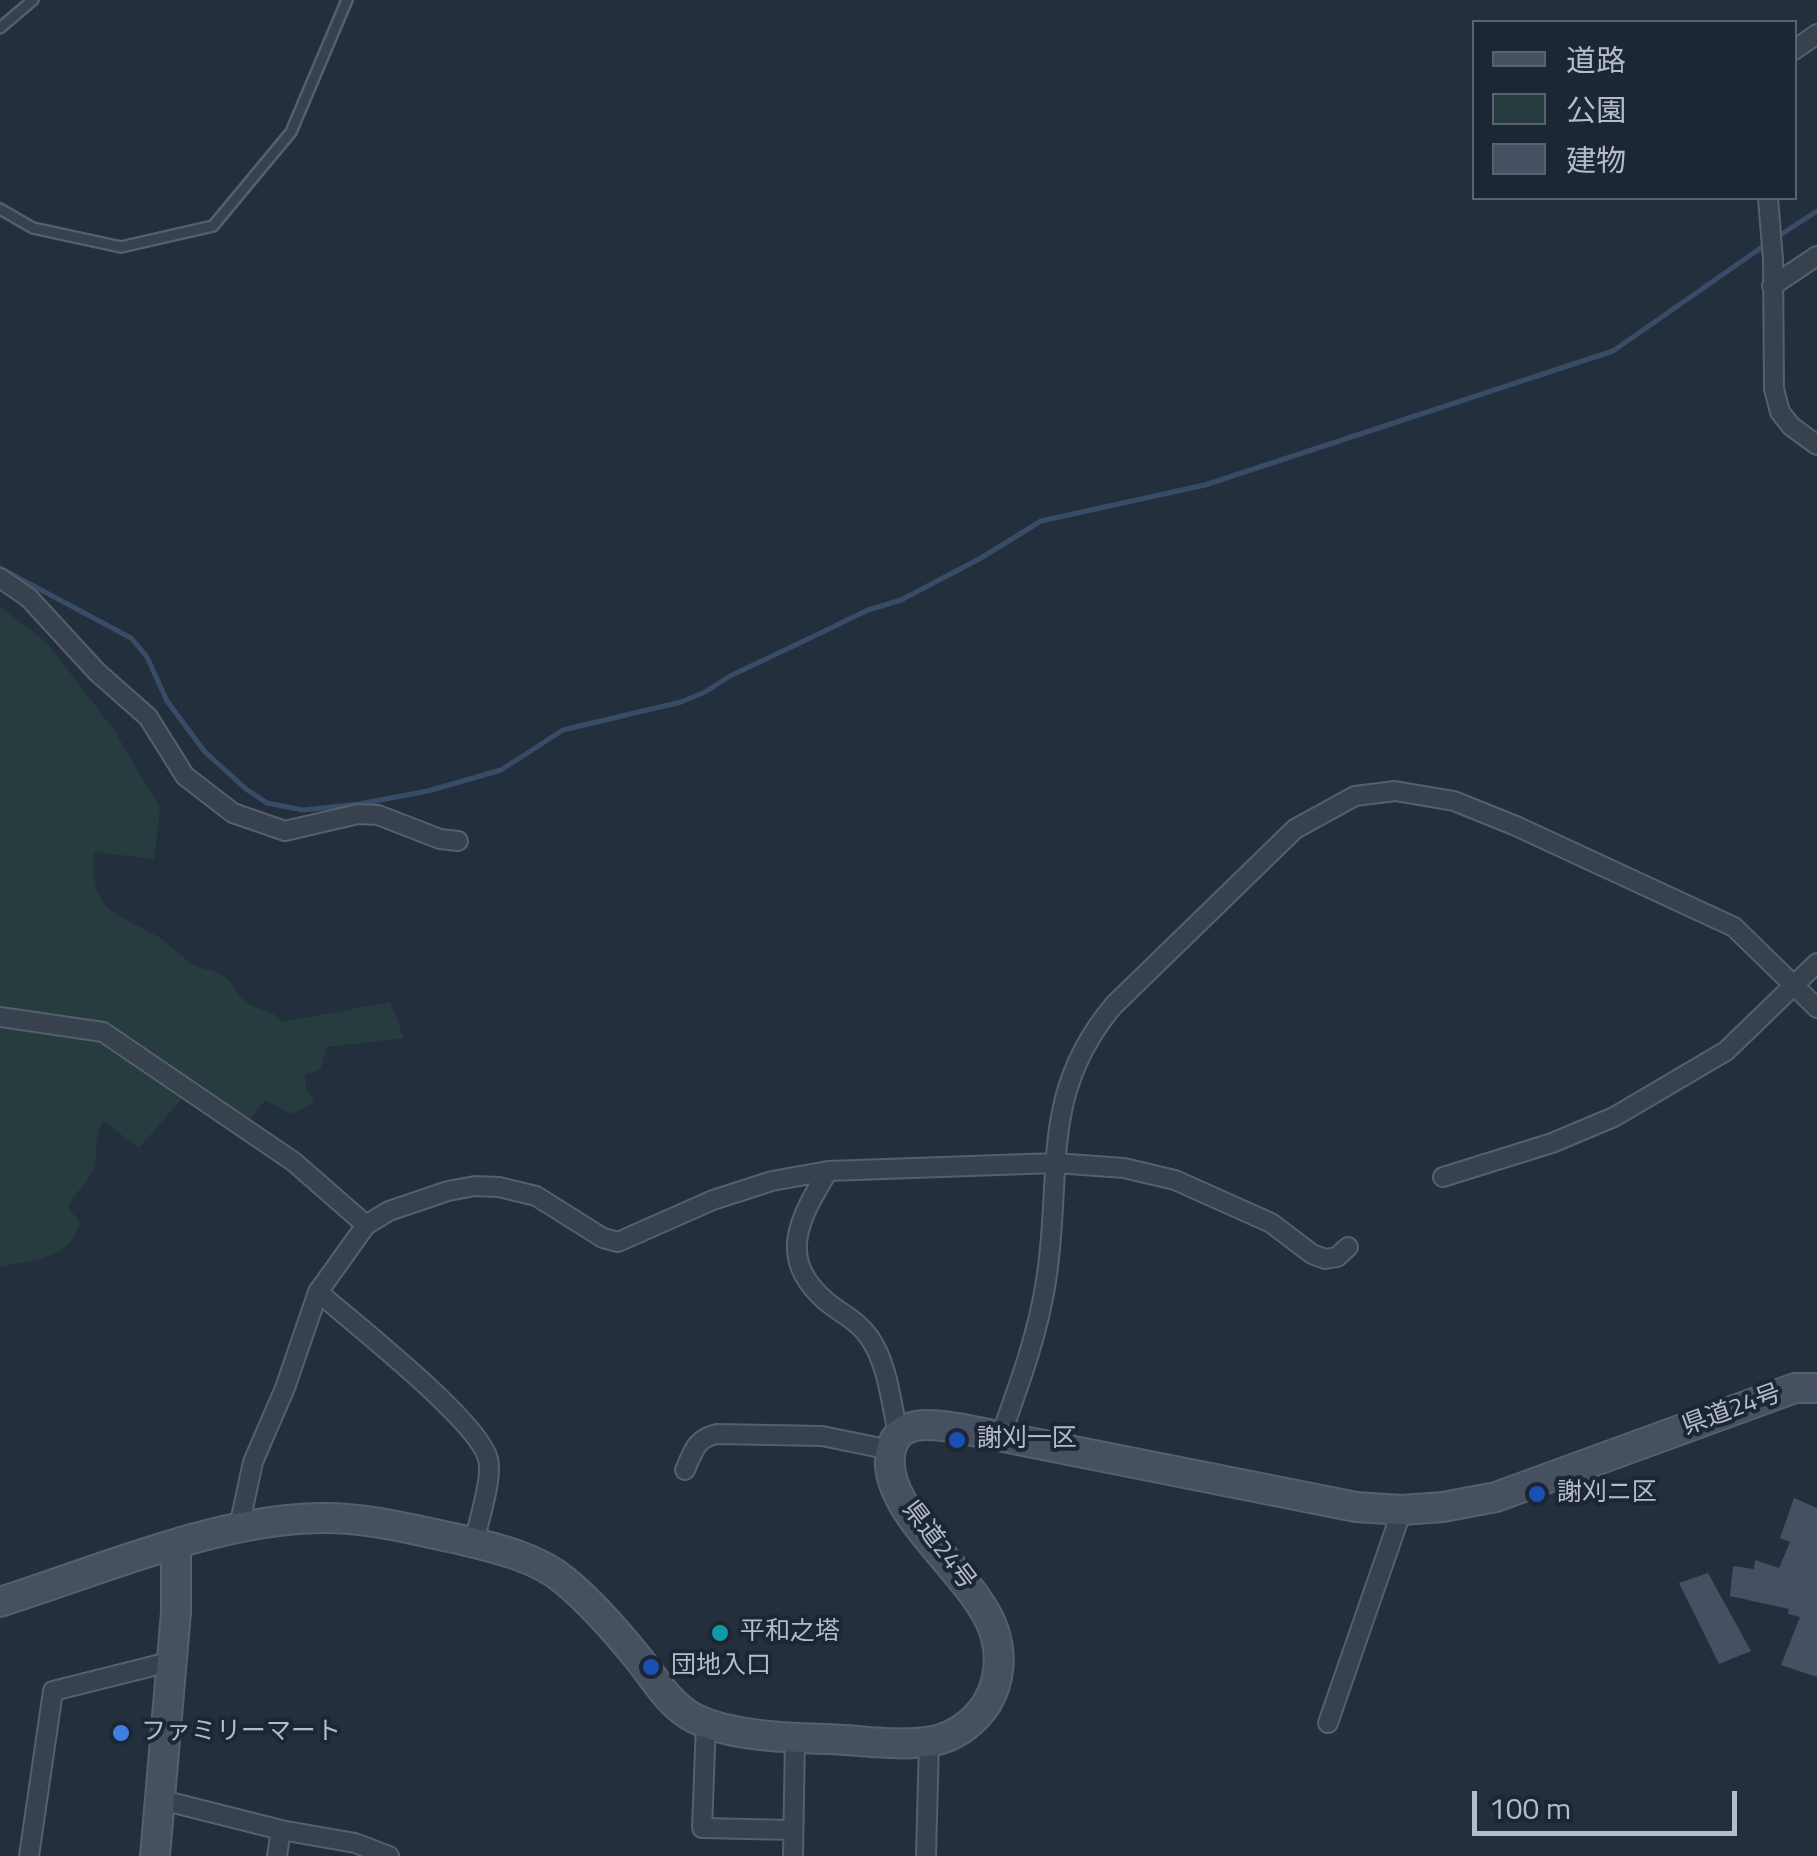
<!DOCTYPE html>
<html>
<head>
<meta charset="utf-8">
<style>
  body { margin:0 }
  #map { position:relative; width:1817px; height:1856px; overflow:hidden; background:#242f3e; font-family:"Titillium Web","Noto Sans JP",sans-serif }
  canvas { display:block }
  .legend { position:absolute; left:1472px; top:20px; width:325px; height:180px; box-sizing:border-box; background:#1d2633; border:2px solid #59626f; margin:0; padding:12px 18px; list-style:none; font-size:30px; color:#b4bcc9 }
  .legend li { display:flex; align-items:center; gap:20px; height:50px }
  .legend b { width:50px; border:2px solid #59626f }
  .scale { position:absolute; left:1472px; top:1791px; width:265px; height:45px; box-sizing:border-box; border:5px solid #b4bcc9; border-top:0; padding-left:12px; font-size:30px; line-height:35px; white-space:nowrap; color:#b4bcc9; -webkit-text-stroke:8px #1d2633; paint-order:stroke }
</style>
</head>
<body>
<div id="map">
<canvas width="1817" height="1856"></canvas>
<ul class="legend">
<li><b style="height:12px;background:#465061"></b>道路</li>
<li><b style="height:28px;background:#263c3f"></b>公園</li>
<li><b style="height:28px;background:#455162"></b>建物</li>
</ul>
<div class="scale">100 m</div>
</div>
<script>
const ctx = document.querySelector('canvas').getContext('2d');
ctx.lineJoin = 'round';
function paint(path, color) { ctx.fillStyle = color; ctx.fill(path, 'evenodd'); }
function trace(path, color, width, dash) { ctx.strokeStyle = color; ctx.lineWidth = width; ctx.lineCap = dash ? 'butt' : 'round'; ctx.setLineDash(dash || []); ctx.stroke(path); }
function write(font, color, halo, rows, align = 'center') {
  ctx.font = font + ' "Titillium Web","Noto Sans JP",sans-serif'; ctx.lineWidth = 8; ctx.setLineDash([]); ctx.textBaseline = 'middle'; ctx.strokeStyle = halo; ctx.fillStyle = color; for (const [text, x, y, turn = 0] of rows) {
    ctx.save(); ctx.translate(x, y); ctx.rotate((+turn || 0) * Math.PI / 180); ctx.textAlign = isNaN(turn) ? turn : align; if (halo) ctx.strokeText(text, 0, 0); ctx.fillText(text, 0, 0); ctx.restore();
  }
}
const green = new Path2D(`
  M0,606L48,644L114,730L160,808L154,859L94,852C88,909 114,912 157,936C170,944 181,957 194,965C203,970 216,970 223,976C234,983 237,997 249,1004C265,1013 269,1007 282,1022L390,1002L404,1038L327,1047L320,1070L305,1075L306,1089L315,1102L291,1114L265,1100L248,1122L194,1085L139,1148L103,1121C93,1137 99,1146 95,1163C91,1182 75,1191 68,1207L80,1223C70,1261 33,1259 0,1267Z`);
const stream = new Path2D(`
  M1774,239L1817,211
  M0,568L131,638L147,657L167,701L205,752L246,789L267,803L303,810L359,804L428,791L501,770L563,730L681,702L705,692L730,676L806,640L868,610L901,600L981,558L1041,521L1205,485L1613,351L1765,245`);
const building = new Path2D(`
  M1794,1498L1817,1508V1677L1781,1665L1800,1617L1788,1614L1789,1609L1730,1596L1733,1566L1754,1569L1755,1560L1779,1568L1790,1542L1780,1538Z
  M1708,1573L1751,1651L1719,1664L1679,1583Z`);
const lane = new Path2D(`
  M0,28L33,0
  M0,209L33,228L121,247L213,226L291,132L347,0`);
const street = new Path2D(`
  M1794,50L1817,34
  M1768,198L1773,260L1774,389L1780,412L1791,426L1817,445
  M1772,286L1817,256
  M0,578L29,598L97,672L148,717L185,776L233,813L285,831L358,814L378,815L440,839L458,841
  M0,1017L103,1032L294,1162L366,1225
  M828,1171C799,1219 776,1259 827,1302C842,1314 858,1321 869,1337C888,1364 891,1402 898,1434
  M1443,1177L1552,1143L1614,1117L1726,1051L1817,963
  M318,1292C352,1322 479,1421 488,1459C493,1479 478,1522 474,1543
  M1001,1435C1019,1385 1038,1334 1046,1281C1063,1175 1038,1095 1114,1005L1295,829L1355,796L1395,791L1454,801L1516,826L1734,927L1817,1008
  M685,1470C693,1452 696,1438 717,1434L822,1436L891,1450
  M239,1527L253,1462L285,1388L318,1292L366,1225L389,1211L448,1191L475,1186L499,1187L536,1196L603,1238L618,1242L713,1200L772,1181L828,1171L1055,1163L1124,1168L1175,1180L1271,1223L1312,1254L1325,1259L1337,1257L1348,1247
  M706,1723L702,1828L793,1830
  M1328,1723L1402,1510
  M162,1800L281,1830L355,1843L389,1856
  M29,1856L53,1691L173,1661
  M277,1856L281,1830
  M793,1856L795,1738
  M926,1856L929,1742`);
const secondary = new Path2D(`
  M0,1602C98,1571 218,1519 320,1518C365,1517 410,1529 454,1538C491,1547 536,1556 565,1581C592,1603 616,1631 638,1658C655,1679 669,1705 694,1718C729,1736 788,1738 827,1739C861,1740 900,1747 933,1741C955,1737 975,1722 987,1703C1000,1681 1002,1655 994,1631C976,1574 873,1507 892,1446C901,1418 935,1425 958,1428L1356,1507L1402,1510L1443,1507L1496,1497L1795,1388H1817
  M155,1856L176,1612V1546`);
const markers = [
  [957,1440,10,"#1a4fb4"],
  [1537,1494,10,"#1a4fb4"],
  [720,1633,10,"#0f9aa8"],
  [651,1667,10,"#1a4fb4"],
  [121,1733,10,"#3f7fe0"]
];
const streetNames = [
  ["県道24号",1732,1411,-20],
  ["県道24号",938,1546,53]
];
const poiNames = [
  ["謝刈一区",977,1440],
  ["謝刈ニ区",1557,1494],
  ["平和之塔",740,1633],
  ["団地入口",671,1667],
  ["ファミリーマート",141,1733]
];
paint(green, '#263c3f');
trace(stream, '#394c67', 5);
paint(building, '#455162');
trace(lane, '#565f6c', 14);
trace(street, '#565f6c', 22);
trace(secondary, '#565f6c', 32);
trace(lane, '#38414e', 9);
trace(street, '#38414e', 18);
trace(secondary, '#465061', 28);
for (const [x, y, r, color] of markers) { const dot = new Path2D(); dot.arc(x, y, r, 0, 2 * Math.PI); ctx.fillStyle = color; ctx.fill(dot); trace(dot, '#1d2633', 4); }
write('25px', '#b4bcc9', '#1d2633', streetNames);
write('25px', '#b4bcc9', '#1d2633', poiNames, 'left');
</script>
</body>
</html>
